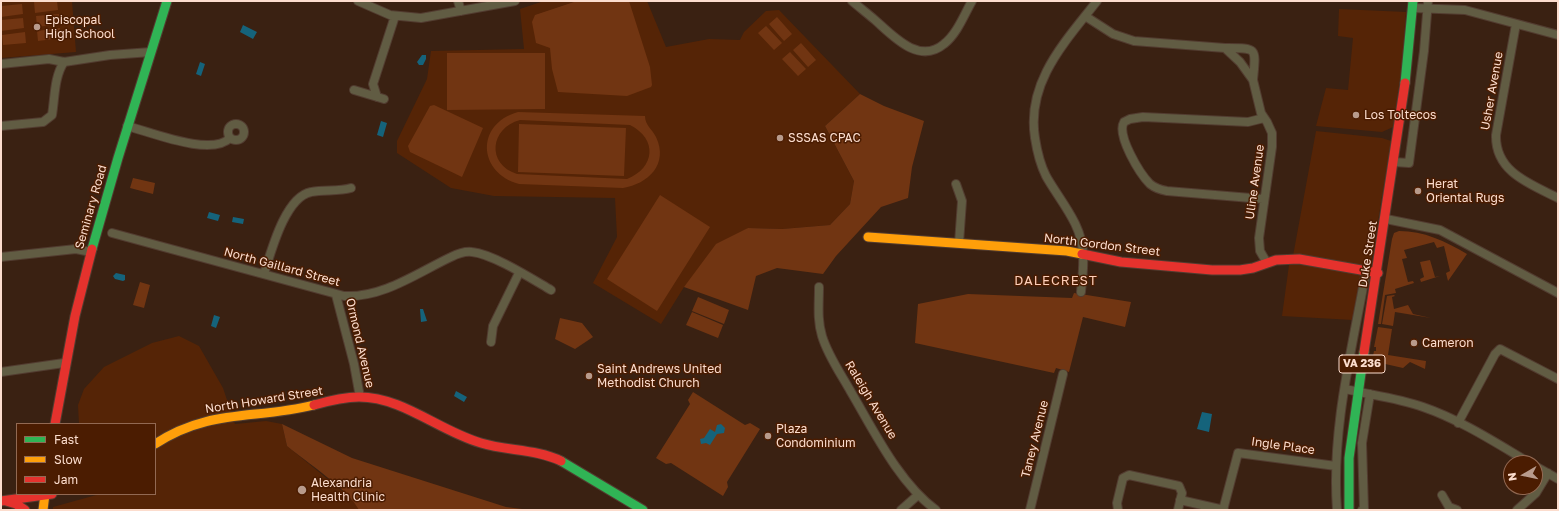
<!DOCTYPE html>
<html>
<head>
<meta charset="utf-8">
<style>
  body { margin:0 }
  #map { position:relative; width:1559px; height:511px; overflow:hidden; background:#3a2112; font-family:"Golos Text",sans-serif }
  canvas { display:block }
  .frame { position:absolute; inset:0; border:2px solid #fcddce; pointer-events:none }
  .legend { position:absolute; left:16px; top:423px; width:140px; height:72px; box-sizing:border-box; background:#4b1c01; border:1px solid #926953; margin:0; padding:5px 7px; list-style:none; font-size:12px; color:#fcddce }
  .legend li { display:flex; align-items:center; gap:8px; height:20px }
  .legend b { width:20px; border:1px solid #926953 }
  .north { position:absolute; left:1503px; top:455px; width:40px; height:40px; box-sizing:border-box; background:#4b1c01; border:1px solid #926953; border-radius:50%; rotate:261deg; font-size:11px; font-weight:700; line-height:16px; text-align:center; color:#fcddce }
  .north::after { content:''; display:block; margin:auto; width:14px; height:18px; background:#b89b8c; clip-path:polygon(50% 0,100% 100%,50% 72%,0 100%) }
</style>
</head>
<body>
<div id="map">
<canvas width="1559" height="511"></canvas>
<div class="frame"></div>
<ul class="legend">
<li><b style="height:5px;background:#30b455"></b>Fast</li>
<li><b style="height:5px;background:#ff9f0a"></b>Slow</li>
<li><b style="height:5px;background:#e5322d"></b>Jam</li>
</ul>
<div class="north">N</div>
</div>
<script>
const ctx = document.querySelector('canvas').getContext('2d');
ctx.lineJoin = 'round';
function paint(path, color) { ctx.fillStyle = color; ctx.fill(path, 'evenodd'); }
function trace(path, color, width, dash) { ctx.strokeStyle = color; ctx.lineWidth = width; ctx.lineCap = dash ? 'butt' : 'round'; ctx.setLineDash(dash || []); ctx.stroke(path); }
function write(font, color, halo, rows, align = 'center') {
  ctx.font = font + ' "Golos Text",sans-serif'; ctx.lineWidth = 3; ctx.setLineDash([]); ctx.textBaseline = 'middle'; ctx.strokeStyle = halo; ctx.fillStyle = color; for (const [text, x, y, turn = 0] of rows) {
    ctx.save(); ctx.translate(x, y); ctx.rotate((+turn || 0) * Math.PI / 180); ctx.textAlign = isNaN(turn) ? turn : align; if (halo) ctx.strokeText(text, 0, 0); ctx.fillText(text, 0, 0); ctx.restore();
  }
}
const built = new Path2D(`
  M1,1H72L76,52L1,58Z
  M544,1H647L666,47L709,39L740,40L744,32L766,11L779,10L860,94L825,126L854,181L850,204L830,225L782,229L748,228L684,287L661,324L593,283L617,237L615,198L494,196L451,188L397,153V141L427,79L431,51L524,49L520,9Z
  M1339,9L1406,12L1402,65L1393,127L1382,132L1316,126L1326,88L1348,90L1353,38L1338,36Z
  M1316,131L1382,138L1391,141L1372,258L1370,263L1365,266L1360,283L1353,320L1282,316L1289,265L1293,256Z
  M179,336L199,346L223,388L235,424L266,421L282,424L287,446L341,490L357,505L359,510H53V507L100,494H155V424H79L78,405L84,389L104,367L152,343Z`);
const green = new Path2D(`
  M57,1L58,10L35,13L34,2Z
  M577,1H629L650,67L652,85L651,87L627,96L558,92L552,69L550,48L536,43L532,22L535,15Z
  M22,4L23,14L1,17V6Z
  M59,14L60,24L37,27L36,16Z
  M777,17L792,34L784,41L769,24Z
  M23,18L24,28L1,31V20Z
  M766,26L782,43L774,50L758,33Z
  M60,28L61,38L38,41L37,31Z
  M25,32L26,43L3,45L2,35Z
  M801,43L816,60L808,67L793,50Z
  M790,52L806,69L798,76L782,59Z
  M447,53H545V109L447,110Z
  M860,94L884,106L924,121L912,167L908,198L881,207L836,256L823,274L777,268L756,276L748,310L684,287L716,244L748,228L782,229L830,225L850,204L854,181L825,126Z
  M434,105L483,128L462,177L410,152L408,146L430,106Z
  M518,112L645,116C645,125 652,129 656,137C669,164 648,184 623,188L519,184C478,173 475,124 518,112ZM520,120L630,125C658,139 655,168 627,179L517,174C486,164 490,128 520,120Z
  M519,124L626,128L624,176L518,172Z
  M133,178L155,183L153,194L130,188Z
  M660,195L710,227L657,311L607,279Z
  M1399,231C1424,231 1445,241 1467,254L1448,281L1446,273L1450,271L1444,246L1437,248L1434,242L1404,250L1407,258L1402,259L1408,282L1413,281L1414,283L1395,289L1396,293L1385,295L1381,324H1378L1392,239L1394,233Z
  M1430,260L1435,277L1440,276L1421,282L1420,279L1424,277L1420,262Z
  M140,282L150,285L144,308L133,305Z
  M1074,293L1131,302L1125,327L1083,317L1069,372L1056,368L1054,373L915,343L918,304L968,294L1072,298Z
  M1394,295L1395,296L1392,297L1394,309L1408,305L1413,314L1431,318L1395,312L1393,326L1382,324L1387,296Z
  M698,297L729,310L724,324L692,311Z
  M692,312L723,325L718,338L686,325Z
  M560,318L582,323L593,337L575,349L555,339Z
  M1378,327L1392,329L1388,355L1426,361L1425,369L1410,362L1403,368L1372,361L1374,351H1376V347H1374Z
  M693,392L745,425L750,423L760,429L727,482L728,487L723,496L671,463L666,464L656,458L690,404L688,400Z
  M282,424L352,458L506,507L530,510H359C349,490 305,461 287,446Z`);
const water = new Path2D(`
  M243,25L257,32L253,39L240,32Z
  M422,55H426V59L423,65H419L417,62Z
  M200,62L205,64L201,76L196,74Z
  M381,121L387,123L383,137L377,135Z
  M209,212L220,215L218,221L207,218Z
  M233,217L244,219L243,224L232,222Z
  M116,273L125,275V280L123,281L115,279L113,276Z
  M420,309H423L427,321L421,322Z
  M214,315L220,317L216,328L211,326Z
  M456,391L467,397L464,402L454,396Z
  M1202,412L1212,414L1209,432L1197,429Z
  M721,424L725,428L724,433L717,434L710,445L706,443L701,444L700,439L704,438L710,429L715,432L717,425Z`);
const street = new Path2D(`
  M358,1L390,15L421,18L515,1
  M458,1L461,11
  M852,1C859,7 868,14 875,20C893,36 919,65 944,44C957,34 964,15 972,1
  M1413,8L1465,10L1558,35
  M1085,16L1113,34L1134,41L1225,48L1240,62L1253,80L1261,113L1267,122L1272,133V147L1259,238L1260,251L1267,263
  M1516,24L1496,135C1495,172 1530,184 1558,198
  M1225,48C1258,48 1256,47 1253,80
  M1,64L49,59L64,62L110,55L151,52
  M354,90L384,99
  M377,97L373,84L395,16
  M228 132a8 8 0 1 1 16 0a8 8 0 1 1-16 0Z
  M1,126L43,122L52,115C55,97 54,77 64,62
  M127,126C151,132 211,157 230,138
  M1394,162L1409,163L1424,51L1428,1
  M956,184L962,201L959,243
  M1263,199L1167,191C1161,190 1155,188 1150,184C1140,174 1116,135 1124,122L1130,119L1143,117L1248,122L1264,118
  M1386,219L1440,230L1558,293
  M112,233L344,296C383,298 417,273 451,257C457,254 464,251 472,252C493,254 532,279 551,290
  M1,257L76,249L91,252
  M264,274C271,252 285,197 311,192C324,189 338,192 351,188
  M819,287C819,304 817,320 822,336C828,356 841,374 851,392C874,431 899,483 936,510
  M1081,292C1082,280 1084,267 1083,255C1083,225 1060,201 1046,176C1040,164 1037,151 1035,138C1026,82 1065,42 1097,1
  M336,295L354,364L360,397
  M491,342L493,326L519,273
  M1,372L64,363
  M1345,389C1371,395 1398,398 1423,407C1461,420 1496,443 1530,463
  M1458,423L1495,354L1500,349L1558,379
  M1535,466L1558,479
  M1442,495L1449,507L1457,510
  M1180,500L1224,510
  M901,510L918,495
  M1030,510L1063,374
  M1118,510L1117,503L1123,478L1129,475L1179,486L1182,493L1178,510
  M1223,510L1238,453L1336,466
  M1337,510C1331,430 1352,350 1366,271
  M1362,510L1364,509L1362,443L1370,394
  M1517,510L1536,493L1548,473`);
const fast = new Path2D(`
  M1405,83L1413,1
  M92,249L118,158L167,1
  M561,461L643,510
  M1349,510V458L1364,352`);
const slow = new Path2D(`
  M868,237L1067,251L1082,254
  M155,444C210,408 255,420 314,405
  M43,510L45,494`);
const jam = new Path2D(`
  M1082,254L1121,262L1212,270H1240L1253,268L1276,260L1299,259L1378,273
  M1364,352L1405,83
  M314,405C328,401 343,397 359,397C403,397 439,431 481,443C507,451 536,449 561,461
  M55,424L75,316L92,249
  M1,501L52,494
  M6,501L16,504L25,510`);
const markers = [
  [37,27,4,"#b89b8c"],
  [1356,115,4,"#b89b8c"],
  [780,138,4,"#b89b8c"],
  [1418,191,4,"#b89b8c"],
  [1414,343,4,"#b89b8c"],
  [589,376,4,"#b89b8c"],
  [768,436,4,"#b89b8c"],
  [302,490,5,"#b89b8c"]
];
const shields = [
  [1362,364,46]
];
const shieldNames = [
  ["VA 236",1362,364]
];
const poiNames = [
  ["Episcopal",45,20],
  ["High School",45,34],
  ["Los Toltecos",1364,115],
  ["SSSAS CPAC",788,138],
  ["Herat",1426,184],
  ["Oriental Rugs",1426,198],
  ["Cameron",1422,343],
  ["Saint Andrews United",597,369],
  ["Methodist Church",597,383],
  ["Plaza",776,429],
  ["Condominium",776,443],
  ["Alexandria",311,483],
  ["Health Clinic",311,497]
];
const streetNames = [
  ["Usher Avenue",1492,91,-80],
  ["Uline Avenue",1255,182,-82],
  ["Seminary Road",91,207,-74],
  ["North Gordon Street",1102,245,7],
  ["Duke Street",1368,254,-81],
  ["North Gaillard Street",282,267,15],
  ["Ormond Avenue",360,343,77],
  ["North Howard Street",264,400,-9],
  ["Raleigh Avenue",871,400,59],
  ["Taney Avenue",1035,439,-76],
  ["Ingle Place",1283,446,8]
];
const neighbourhoodNames = [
  ["DALECREST",1056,281]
];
paint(built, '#552406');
paint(green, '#713512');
paint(water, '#15637b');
trace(street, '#523c30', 10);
trace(fast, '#523c30', 11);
trace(slow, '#523c30', 11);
trace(jam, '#523c30', 11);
trace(street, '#615c43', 8);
trace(fast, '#30b455', 9);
trace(slow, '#ff9f0a', 9);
trace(jam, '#e5322d', 9);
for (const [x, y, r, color] of markers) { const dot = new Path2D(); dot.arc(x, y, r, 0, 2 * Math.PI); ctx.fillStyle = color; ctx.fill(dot); trace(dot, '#4b1c01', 1.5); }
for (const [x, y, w] of shields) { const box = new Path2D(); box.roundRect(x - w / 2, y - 9, w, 18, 3); ctx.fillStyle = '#4b1c01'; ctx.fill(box); trace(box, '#fcddce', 1); }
write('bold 11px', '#fcddce', null, shieldNames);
write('12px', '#fcddce', '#4b1c01', poiNames, 'left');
write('12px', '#fcddce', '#4b1c01', streetNames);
ctx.letterSpacing = '1px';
write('13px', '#fdcfb9', '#4b1c01', neighbourhoodNames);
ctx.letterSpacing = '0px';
</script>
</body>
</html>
